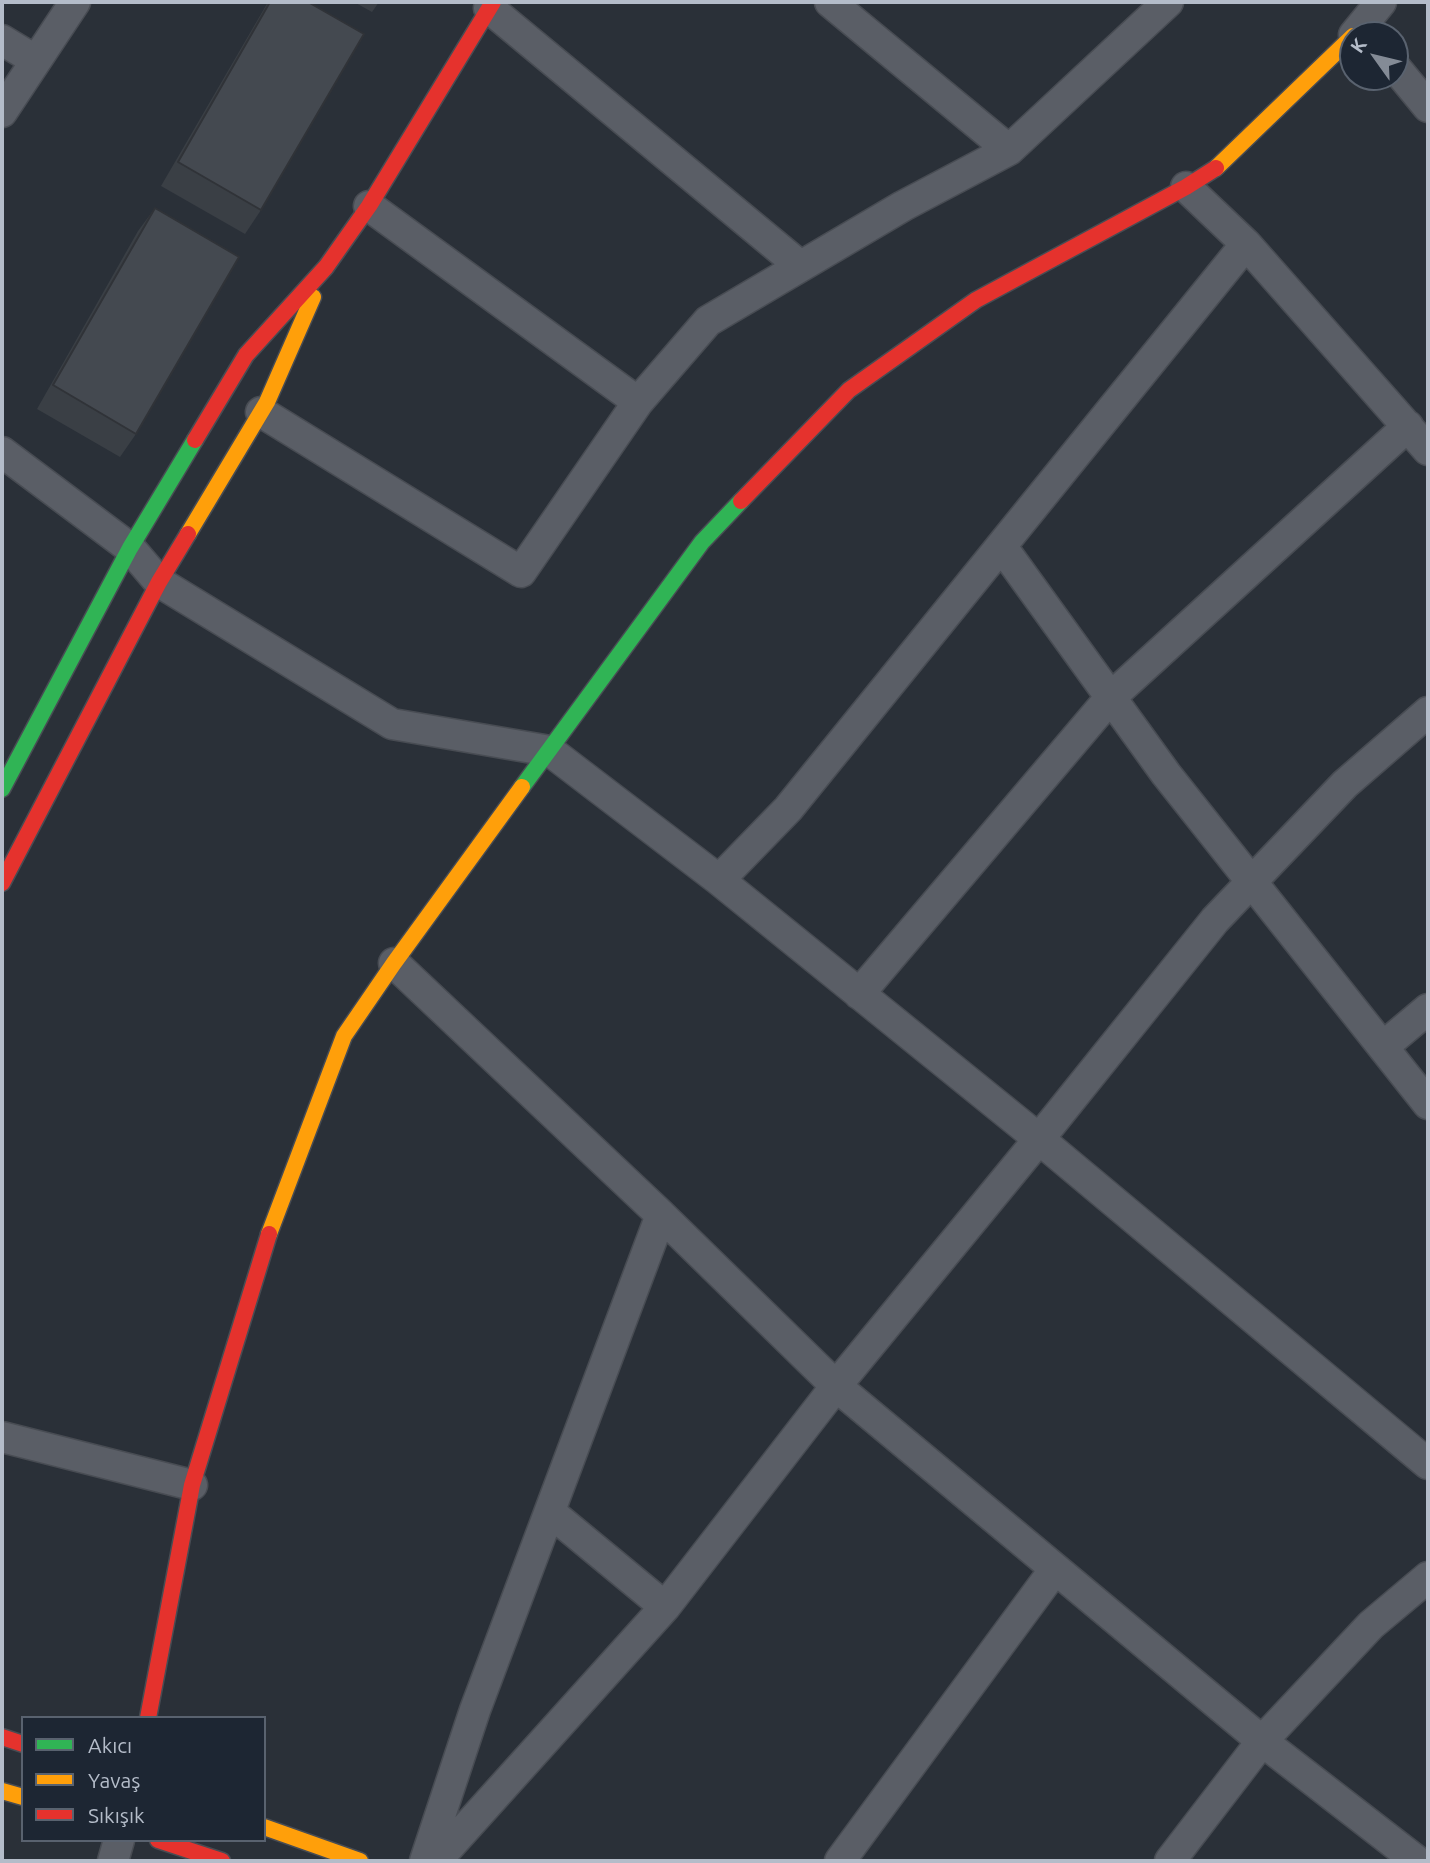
<!DOCTYPE html>
<html>
<head>
<meta charset="utf-8">
<style>
  body { margin:0 }
  #map { position:relative; width:1430px; height:1863px; overflow:hidden; background:#2a3038; font-family:Ubuntu,sans-serif }
  canvas { display:block }
  .frame { position:absolute; inset:0; border:4px solid #b4bcc9; pointer-events:none }
  .legend { position:absolute; left:21px; top:1716px; width:245px; height:126px; box-sizing:border-box; background:#1d2633; border:2px solid #59626f; margin:0; padding:9px 12px; list-style:none; font-size:21px; color:#b4bcc9 }
  .legend li { display:flex; align-items:center; gap:14px; height:35px }
  .legend b { width:35px; border:2px solid #59626f }
  .north { position:absolute; left:1339px; top:21px; width:70px; height:70px; box-sizing:border-box; background:#1d2633; border:2px solid #59626f; border-radius:50%; rotate:304deg; font-size:19px; font-weight:700; line-height:28px; text-align:center; color:#b4bcc9 }
  .north::after { content:''; display:block; margin:auto; width:24px; height:32px; background:#848b96; clip-path:polygon(50% 0,100% 100%,50% 72%,0 100%) }
</style>
</head>
<body>
<div id="map">
<canvas width="1430" height="1863"></canvas>
<div class="frame"></div>
<ul class="legend">
<li><b style="height:9px;background:#30b455"></b>Akıcı</li>
<li><b style="height:9px;background:#ff9f0a"></b>Yavaş</li>
<li><b style="height:9px;background:#e5322d"></b>Sıkışık</li>
</ul>
<div class="north">K</div>
</div>
<script>
const ctx = document.querySelector('canvas').getContext('2d');
ctx.lineJoin = 'round';
function trace(path, color, width, dash) { ctx.strokeStyle = color; ctx.lineWidth = width; ctx.lineCap = dash ? 'butt' : 'round'; ctx.setLineDash(dash || []); ctx.stroke(path); }
function paint(path, color) { ctx.fillStyle = color; ctx.fill(path, 'evenodd'); }
const street = new Path2D(`
  M830,2L1009,150
  M489,8L799,265
  M1354,35L1381,2
  M2,40L35,60
  M1395,67L1428,107
  M2,112L75,2
  M1186,187L1246,244L1428,450
  M369,206L638,402L708,321L903,206L1009,150L1168,2
  M261,412L521,572L638,402
  M2,452L130,548L159,582L392,724L550,751L719,880L1039,1139L1428,1464
  M1002,547L1166,774L1428,1104
  M719,880L788,809L1246,244
  M394,963L661,1215L475,1710L425,1861
  M859,994L1111,697L1408,426
  M1384,1046L1428,1009
  M661,1215L836,1386L1262,1741L1417,1861
  M2,1437L192,1485
  M550,1512L665,1607L836,1386L1039,1139L1215,920L1345,784L1428,712
  M113,1861L119,1840
  M436,1861L665,1607
  M840,1861L1055,1569
  M1170,1861L1262,1741L1371,1625L1428,1577`);
const fast = new Path2D(`
  M522,787L702,542L741,501
  M2,789L130,548L195,440`);
const slow = new Path2D(`
  M1216,168L1353,36
  M188,534L267,402L313,297
  M269,1234L344,1036L394,963L522,787
  M2,1791L23,1797
  M264,1827L360,1861`);
const jam = new Path2D(`
  M195,440L246,355L326,267L369,206L493,2
  M741,501L849,390L976,300L1186,187L1216,168
  M2,883L159,582L188,534
  M148,1718L192,1485L269,1234
  M2,1737L23,1744
  M158,1840L222,1861`);
const wall = new Path2D(`
  M268,2H308L261,210L245,234L161,186Z
  M354,2H379L372,12Z
  M155,208L136,434L120,457L37,409L138,231Z`);
const building = new Path2D(`
  M270,2H308L364,34L261,210L178,162Z
  M155,208L239,257L136,434L53,385Z`);
trace(street, '#484c53', 33);
trace(fast, '#484c53', 19);
trace(slow, '#484c53', 19);
trace(jam, '#484c53', 19);
trace(street, '#5a5e66', 30);
trace(fast, '#30b455', 16);
trace(slow, '#ff9f0a', 16);
trace(jam, '#e5322d', 16);
paint(wall, '#3a3f45');
paint(building, '#444950');
trace(building, '#303338', 2);
</script>
</body>
</html>
